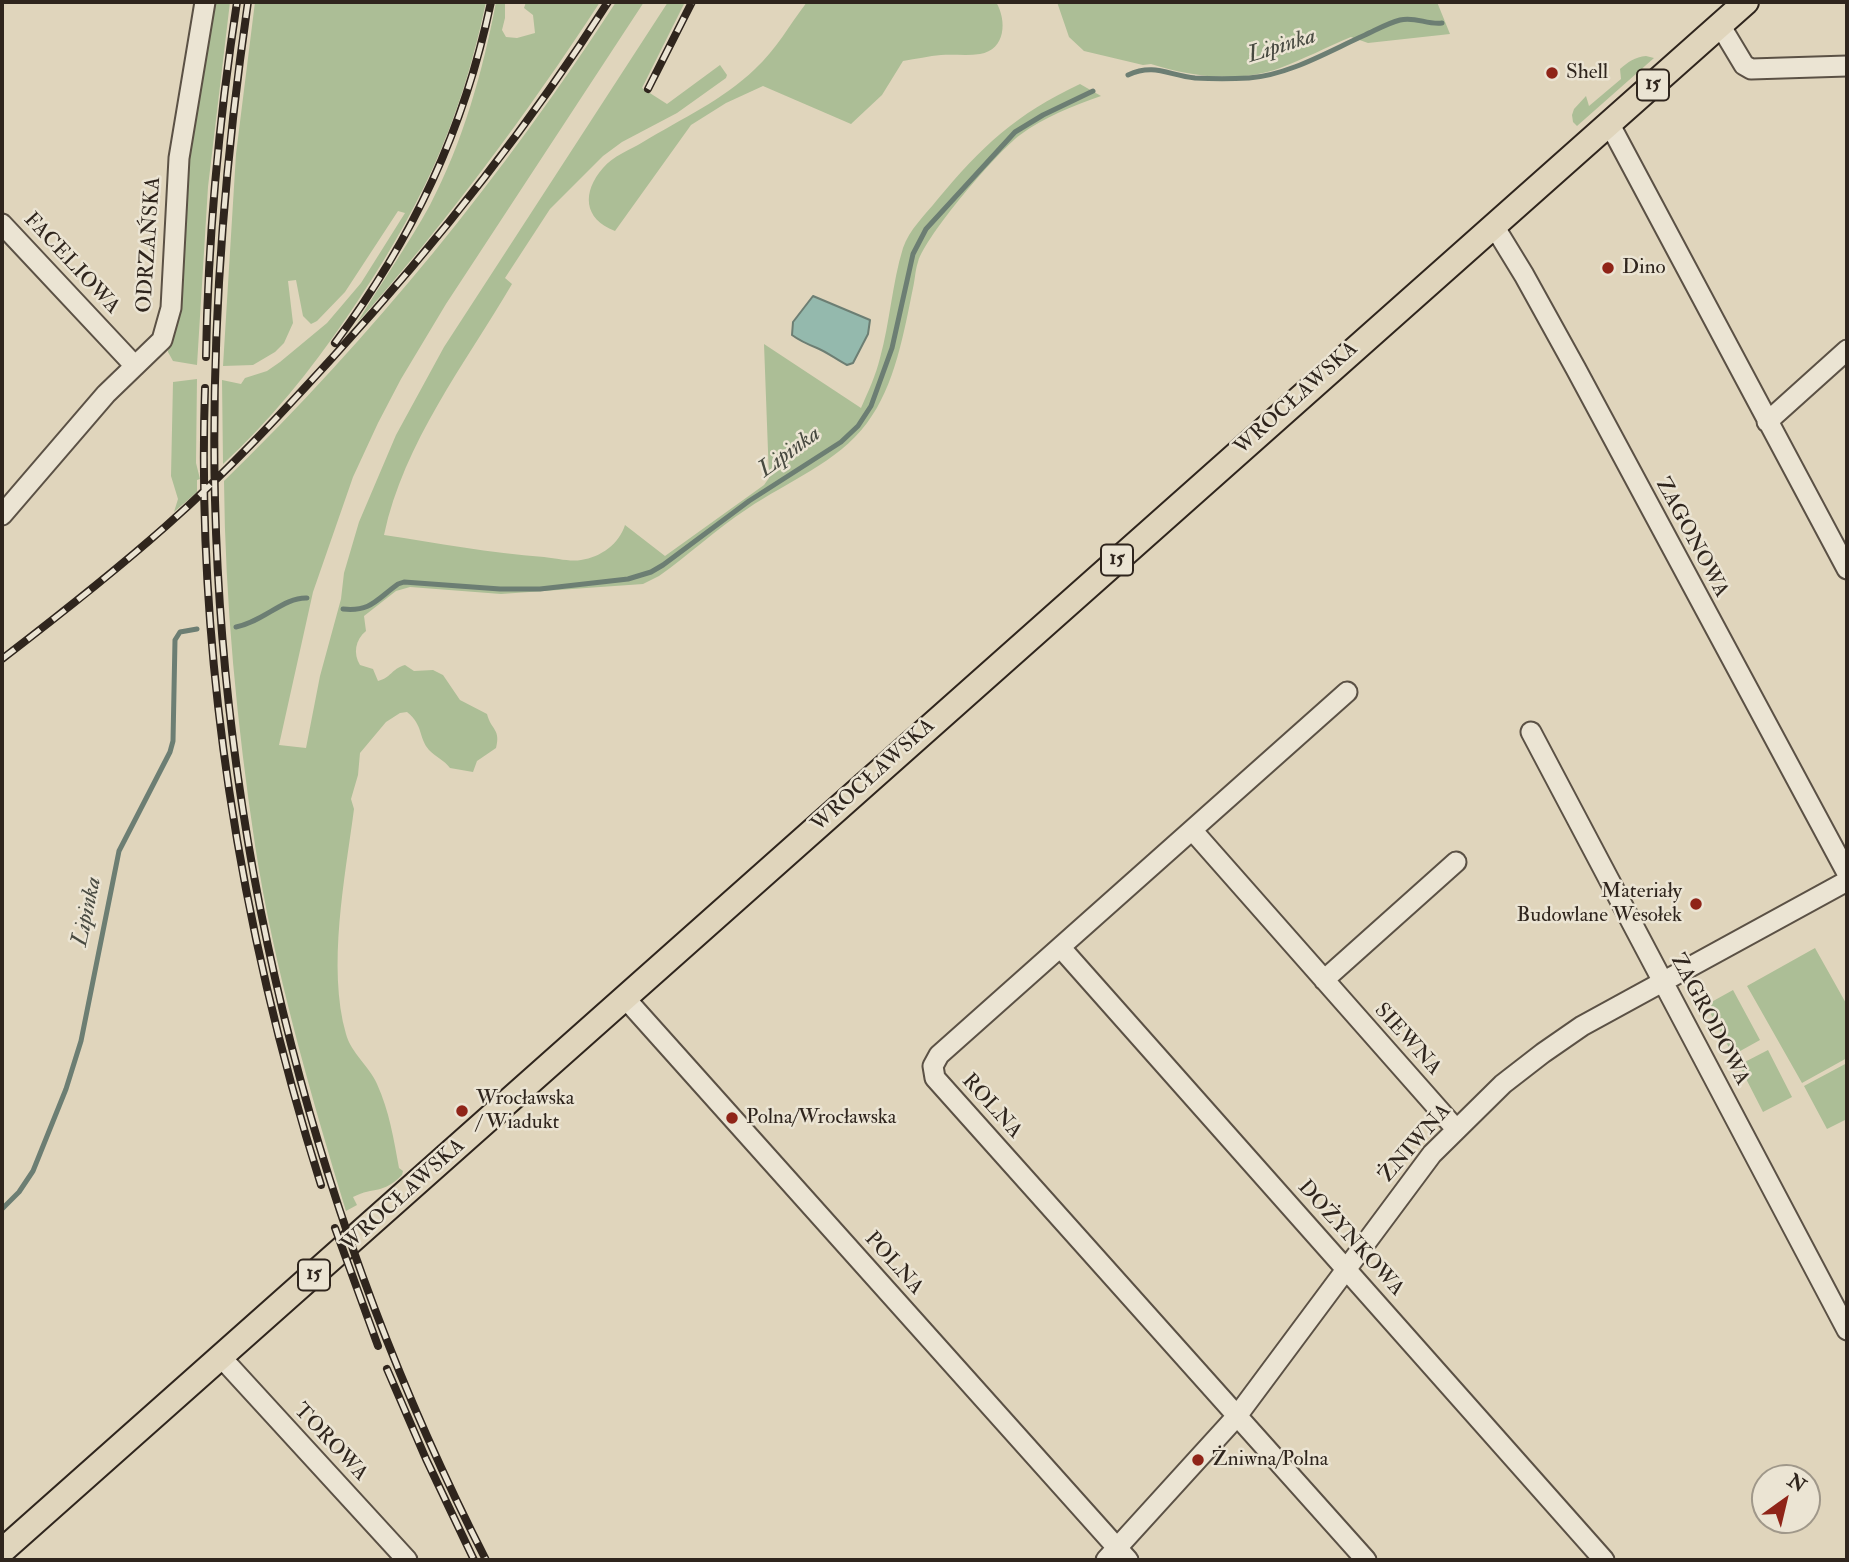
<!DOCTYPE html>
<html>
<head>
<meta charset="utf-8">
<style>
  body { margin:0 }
  #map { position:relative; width:1849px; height:1562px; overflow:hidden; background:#e0d5bc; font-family:"IM FELL Double Pica",serif }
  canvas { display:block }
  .frame { position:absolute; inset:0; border:4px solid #2f251d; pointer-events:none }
  .north { position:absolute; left:1751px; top:1464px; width:70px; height:70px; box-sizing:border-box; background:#ebe4d3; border:2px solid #a0988a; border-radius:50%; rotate:34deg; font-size:19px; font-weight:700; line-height:28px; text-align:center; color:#2f251d }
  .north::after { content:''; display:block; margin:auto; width:24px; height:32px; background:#8f2418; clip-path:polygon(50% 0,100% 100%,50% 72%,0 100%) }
</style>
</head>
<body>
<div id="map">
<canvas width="1849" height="1562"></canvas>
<div class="frame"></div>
<div class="north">N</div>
</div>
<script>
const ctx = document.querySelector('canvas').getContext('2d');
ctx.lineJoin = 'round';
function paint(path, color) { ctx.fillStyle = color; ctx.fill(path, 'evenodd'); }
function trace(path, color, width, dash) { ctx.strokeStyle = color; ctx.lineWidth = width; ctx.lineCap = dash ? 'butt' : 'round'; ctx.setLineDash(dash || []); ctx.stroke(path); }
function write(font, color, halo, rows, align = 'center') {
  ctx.font = font + ' "IM FELL Double Pica",serif'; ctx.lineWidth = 5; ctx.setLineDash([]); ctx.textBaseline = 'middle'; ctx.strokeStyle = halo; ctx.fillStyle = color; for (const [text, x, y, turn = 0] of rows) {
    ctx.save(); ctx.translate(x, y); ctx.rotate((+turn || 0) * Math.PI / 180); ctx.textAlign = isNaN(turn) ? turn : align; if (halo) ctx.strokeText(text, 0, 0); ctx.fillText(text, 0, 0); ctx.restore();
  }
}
const green = new Path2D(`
  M210,2H230L208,187L197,365L173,361L168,352L180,219Z
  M255,2H486C460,126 418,213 347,317C311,370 270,421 223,464L222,380L241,384L245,378L267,371L280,362L327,323L361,283L405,213L398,211L345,292L317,321L311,324L303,316L296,280L288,281L293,323L284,343L275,352L253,365L223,366L236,154Z
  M496,2L505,3V18L502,30L506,37L517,38L535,33L533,15L524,8L526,2H588L592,4L600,2C527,114 446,223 357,323C381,283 408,245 430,205C463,142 483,71 496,2Z
  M616,2H644L446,304L401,379L378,423L353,477L313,592L279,745L306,748L320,676L341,599L344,573L359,522L396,435L444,347L668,2H685L642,88L667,104L720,65L727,75L726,78L677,113L622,142L603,156L550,209L505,278L512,284C465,364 404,442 384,535C437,543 490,553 544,557C555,558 570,562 581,560C601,557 619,544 625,525L665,556L764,485L769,478L764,344L861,408C868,392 876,375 880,358C890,322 892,284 903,248C909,230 925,215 937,200C982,146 1016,114 1080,84L1101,96C1073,106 1044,117 1020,135C996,153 926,235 918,262C915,271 915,280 913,288C904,332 895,386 867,423C837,463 788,481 747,509C716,529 689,555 659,576L643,584L501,594L410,587L396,591L364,616L366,631C355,640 353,654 360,665L373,669L378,681C391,678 391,669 405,665L414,671L433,670L443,675L460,700L487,714C491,730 501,729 496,748L477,761L473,772L450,768C444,760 436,757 429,750C418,737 424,726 407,712L400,713L386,722L360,753L358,775L351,799L354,809C345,878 327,967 346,1034C351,1053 370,1067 377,1084C389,1110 394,1140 399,1168L403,1171L402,1175C382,1195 375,1186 353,1197L357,1205L346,1211C310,1092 274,968 255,845C237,725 225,602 224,481C372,337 504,175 616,2Z
  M807,2H996C1007,20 1006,50 980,54C967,56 954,54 941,55C929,56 916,59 903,61L882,95L851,124L763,86L726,103L691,125L615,231C583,219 582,192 603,168C613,156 630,150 643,142C681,119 723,100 755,69C776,50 790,24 807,2Z
  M1057,2H1437L1450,34L1368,43L1351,37C1327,47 1304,59 1280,68C1239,83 1192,77 1151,64L1143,65L1084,51L1069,37Z
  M1646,56L1654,58L1577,126L1573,122L1572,115L1574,109L1586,96L1589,106L1621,79L1620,69C1628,62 1635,57 1646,56Z
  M197,379L196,463L200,479L197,480V492L174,512L178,499L171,476L173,382Z
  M1815,948L1847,1005V1058L1802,1083L1747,986Z
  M1733,990L1760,1040L1733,1055L1706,1005Z
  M1768,1050L1792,1097L1763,1112L1739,1065Z
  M1847,1063V1119L1827,1129L1804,1086Z`);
const water = new Path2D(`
  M813,296L870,320L868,334L853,363L847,365C837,360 827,352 817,348C807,344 800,341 792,335L793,322Z`);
const stream = new Path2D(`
  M1128,75C1154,63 1168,75 1195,78C1213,79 1231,79 1249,78C1289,75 1329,51 1365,35C1376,30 1388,23 1400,20C1415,16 1427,25 1442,23
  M343,609C371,612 377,599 398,584L404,582L500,589H540L628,579L651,572L663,565L749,501L841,442L858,426L871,406L892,348L913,254L926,229L1015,132L1043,115L1093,91
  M236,627C263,622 284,597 307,598
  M2,1209L19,1192L33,1171L66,1089L81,1041L119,851L170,752L173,741L175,640L180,632L197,629`);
const minor = new Path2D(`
  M1720,25L1744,65L1751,69L1847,66
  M1609,123L1847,569
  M2,224L135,366
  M1494,226L1524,275L1576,369L1847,873
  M1767,422L1847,350
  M2,515L106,394L162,340L171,308L179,158L205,2
  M1347,692L939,1055L933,1066L935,1078L1366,1560
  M1531,732L1847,1330
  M1193,831L1456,1129
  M1061,948L1604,1560
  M1324,980L1456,862
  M625,998L1128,1560
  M220,1356L407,1560
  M1106,1560L1237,1416L1432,1154L1503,1084L1543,1053L1582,1026L1847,881`);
const major = new Path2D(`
  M2,1551L1746,2`);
const rail = new Path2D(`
  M248,2C224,167 211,333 215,500C224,867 319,1233 486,1560
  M648,89L692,2
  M335,343C413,238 464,130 491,2
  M206,357C208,238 219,119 237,2
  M205,388C196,657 240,928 321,1185
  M2,659C58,616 113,573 166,526C226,473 280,415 333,357C434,246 528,128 608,2
  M335,1228L378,1346
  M387,1369L426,1459L474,1560`);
const markers = [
  [1552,73,7,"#8f2418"],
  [1608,268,7,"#8f2418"],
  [1696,904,7,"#8f2418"],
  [462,1111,7,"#8f2418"],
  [732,1118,7,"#8f2418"],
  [1198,1460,7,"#8f2418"]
];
const shields = [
  [1653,85,32],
  [1117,560,32],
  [314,1275,32]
];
const shieldNames = [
  ["15",1653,85],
  ["15",1117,560],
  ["15",314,1275]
];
const poiNames = [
  ["Shell",1566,73],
  ["Dino",1622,268],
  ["Materiały",1682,892,"right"],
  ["Budowlane Wesołek",1682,916,"right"],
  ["Wrocławska",476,1099],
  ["/ Wiadukt",476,1123],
  ["Polna/Wrocławska",746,1118],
  ["Żniwna/Polna",1212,1460]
];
const streetNames = [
  ["ODRZAŃSKA",150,245,-86],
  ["FACELIOWA",71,264,47],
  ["WROCŁAWSKA",1297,399,-42],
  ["ZAGONOWA",1691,538,62],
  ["WROCŁAWSKA",874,776,-42],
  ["ZAGRODOWA",1709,1020,62],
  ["SIEWNA",1407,1040,48],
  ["ROLNA",991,1107,48],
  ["ŻNIWNA",1416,1144,-49],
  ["WROCŁAWSKA",404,1196,-42],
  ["DOŻYNKOWA",1350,1239,48],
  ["POLNA",893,1264,48],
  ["TOROWA",330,1443,47]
];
const waterNames = [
  ["Lipinka",1282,47,-17],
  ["Lipinka",790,453,-36],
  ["Lipinka",88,912,-78]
];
paint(green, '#acbe96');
paint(water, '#94b9ad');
trace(water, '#6c7e73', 2);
trace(stream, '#6c7e73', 5);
trace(minor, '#5b5145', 23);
trace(major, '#2f251d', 28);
trace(minor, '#ebe4d3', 19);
trace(major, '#e0d5bc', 24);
trace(rail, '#2f251d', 8);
trace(rail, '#ebe4d3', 5, [16]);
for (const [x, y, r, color] of markers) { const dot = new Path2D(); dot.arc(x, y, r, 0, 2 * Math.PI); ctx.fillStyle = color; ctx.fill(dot); trace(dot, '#ebe4d3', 2.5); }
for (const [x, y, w] of shields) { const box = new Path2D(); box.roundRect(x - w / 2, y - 15.5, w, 31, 5); ctx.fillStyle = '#ebe4d3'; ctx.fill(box); trace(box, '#2f251d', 2); }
write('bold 19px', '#2f251d', null, shieldNames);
write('21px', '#2f251d', '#ebe4d3', poiNames, 'left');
write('21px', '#2f251d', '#ebe4d3', streetNames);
write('italic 23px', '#484a41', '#ebe4d3', waterNames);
</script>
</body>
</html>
